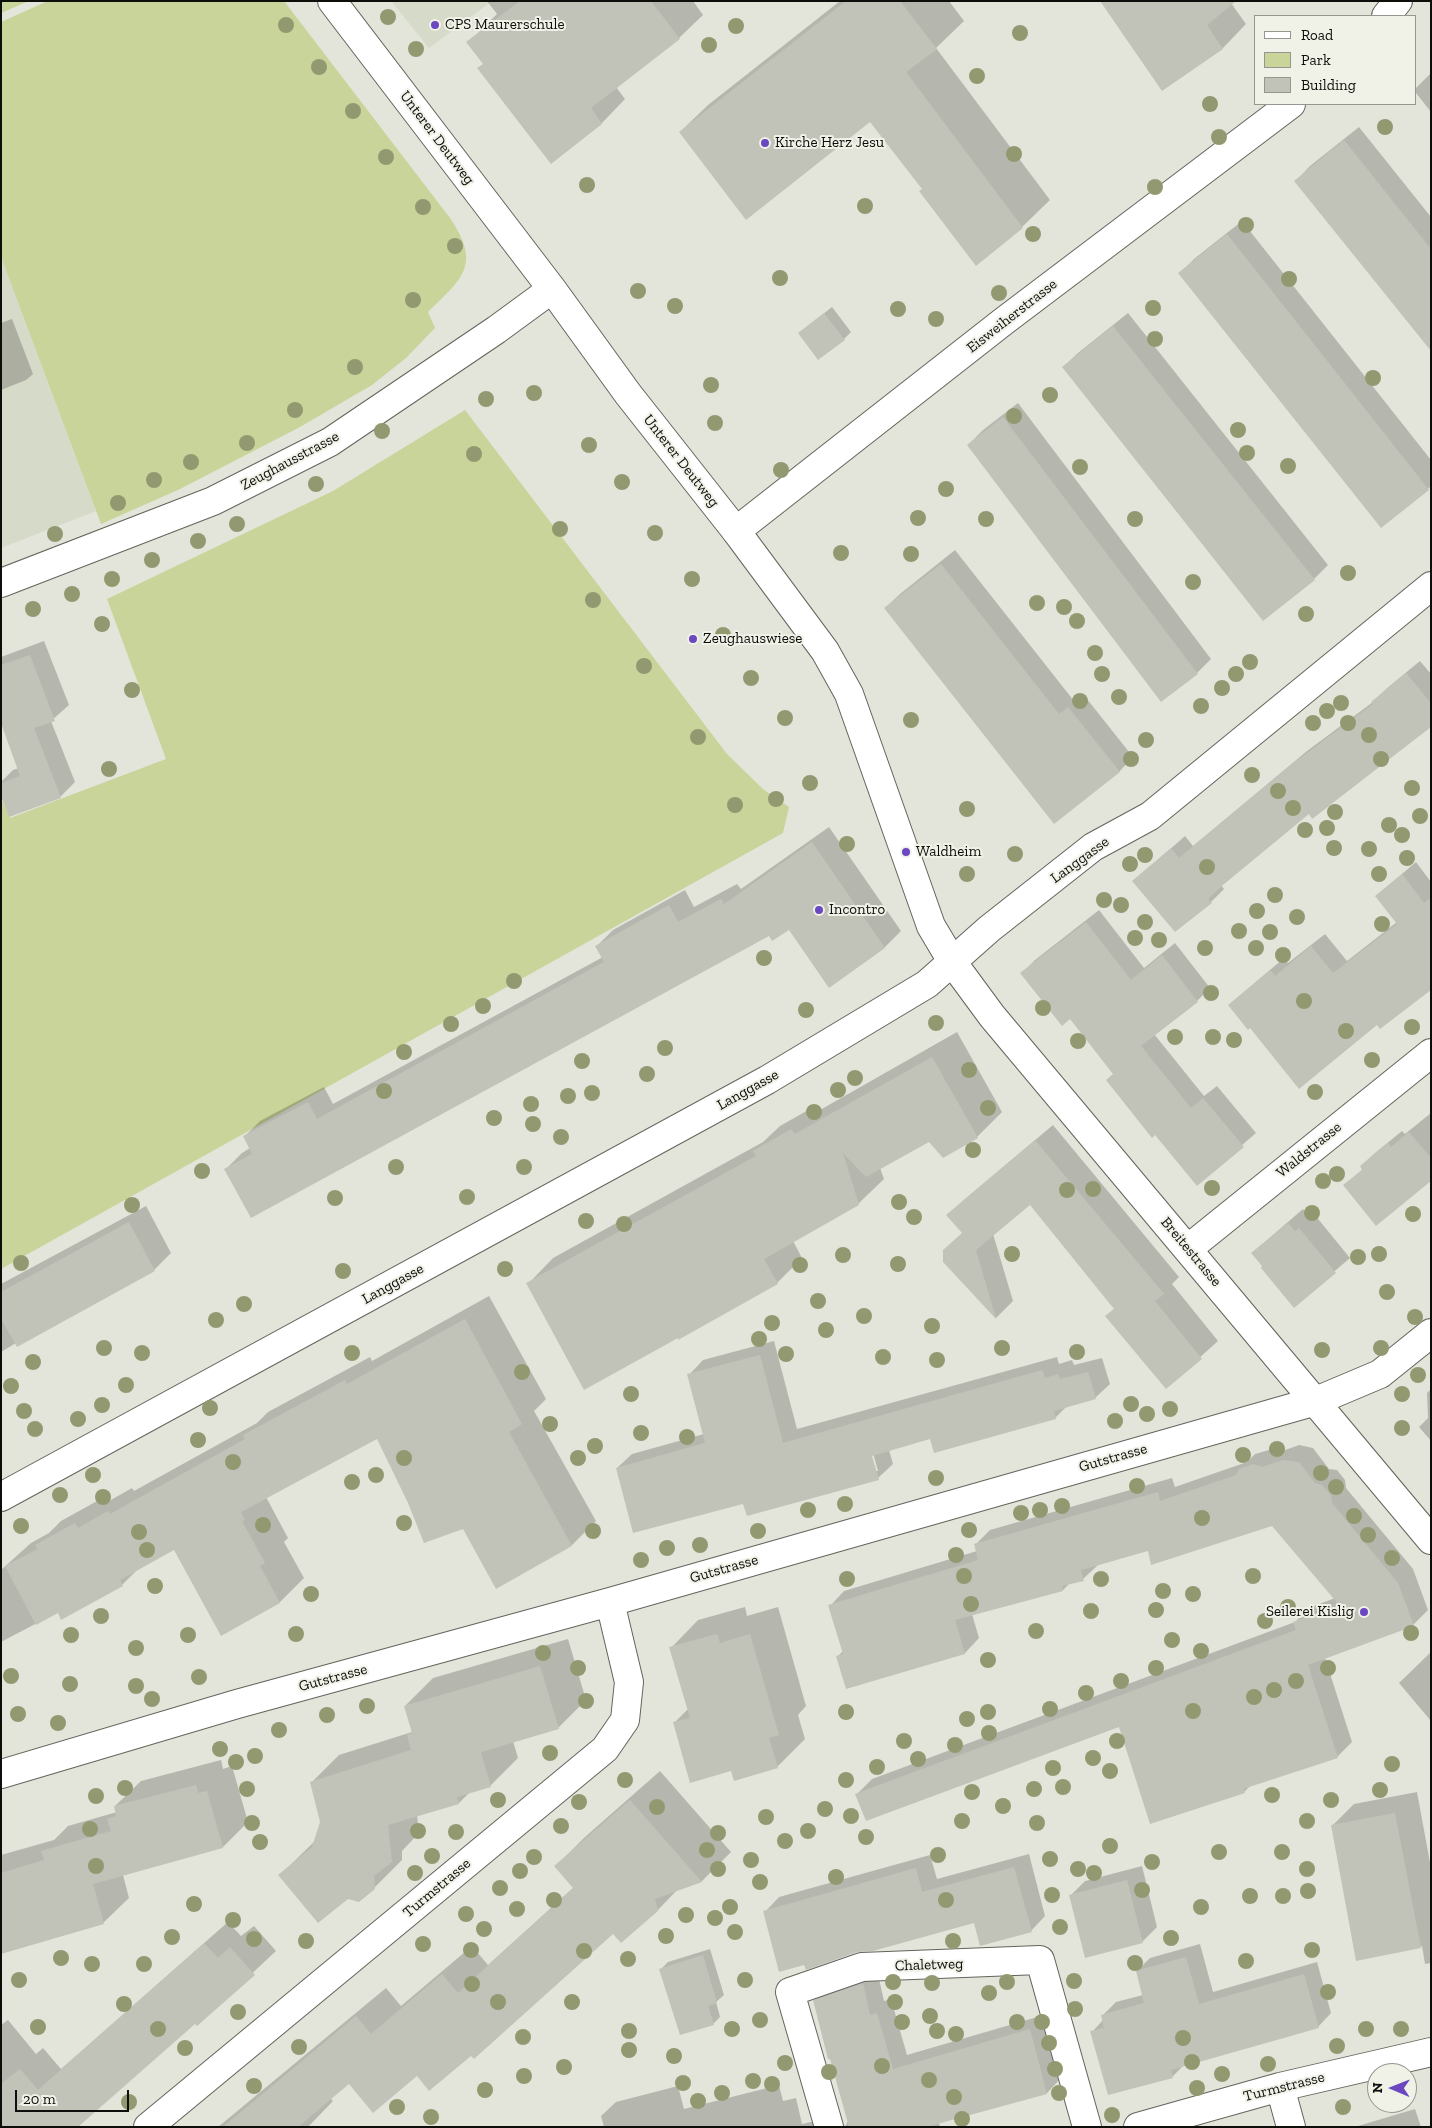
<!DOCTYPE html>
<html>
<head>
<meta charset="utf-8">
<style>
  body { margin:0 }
  #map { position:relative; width:1432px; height:2128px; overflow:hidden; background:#e3e5db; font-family:"Zilla Slab",serif }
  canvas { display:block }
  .frame { position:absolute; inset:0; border:2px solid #0d0d0a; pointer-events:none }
  .legend { position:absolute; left:1254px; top:15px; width:162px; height:90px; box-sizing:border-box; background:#f0f2e8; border:1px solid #95968f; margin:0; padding:6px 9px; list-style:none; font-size:15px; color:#0d0d0a }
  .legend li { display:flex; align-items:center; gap:10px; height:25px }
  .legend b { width:25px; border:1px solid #95968f }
  .north { position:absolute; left:1367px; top:2063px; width:50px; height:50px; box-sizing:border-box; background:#f0f2e8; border:1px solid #95968f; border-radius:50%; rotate:271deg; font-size:14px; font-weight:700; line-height:20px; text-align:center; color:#0d0d0a }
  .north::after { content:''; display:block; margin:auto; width:18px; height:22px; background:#6b47c0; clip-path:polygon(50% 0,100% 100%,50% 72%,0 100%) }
  .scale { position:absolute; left:15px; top:2090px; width:114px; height:22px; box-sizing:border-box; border:2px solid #0d0d0a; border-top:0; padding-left:6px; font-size:15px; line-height:18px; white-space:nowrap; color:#0d0d0a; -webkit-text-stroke:4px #f0f2e8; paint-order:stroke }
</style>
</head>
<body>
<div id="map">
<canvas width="1432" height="2128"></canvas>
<div class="frame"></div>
<ul class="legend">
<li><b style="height:6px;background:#fff"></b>Road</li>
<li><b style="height:14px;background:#c8d499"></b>Park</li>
<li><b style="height:14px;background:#c1c3b9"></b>Building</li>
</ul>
<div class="north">N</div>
<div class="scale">20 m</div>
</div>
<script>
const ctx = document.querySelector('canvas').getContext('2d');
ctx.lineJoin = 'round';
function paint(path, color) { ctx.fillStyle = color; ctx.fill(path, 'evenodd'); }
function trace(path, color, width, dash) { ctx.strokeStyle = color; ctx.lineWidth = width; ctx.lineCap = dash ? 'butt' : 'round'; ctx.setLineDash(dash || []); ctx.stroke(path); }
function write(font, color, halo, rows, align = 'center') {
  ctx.font = font + ' "Zilla Slab",serif'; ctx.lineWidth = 4; ctx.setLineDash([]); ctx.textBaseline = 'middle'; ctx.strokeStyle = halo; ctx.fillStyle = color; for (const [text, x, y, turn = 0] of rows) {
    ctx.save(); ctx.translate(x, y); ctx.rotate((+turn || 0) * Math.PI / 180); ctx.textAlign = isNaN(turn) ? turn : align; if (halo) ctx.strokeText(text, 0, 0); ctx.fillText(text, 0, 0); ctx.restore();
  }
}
const built = new Path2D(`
  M391,1H492L429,48Z
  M1,257L96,511L1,548Z`);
const green = new Path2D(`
  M1,1H29L1,13Z
  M48,1H284L450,218C482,265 462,279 428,312L435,328L406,358L372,385L300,427L180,489L101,524L1,257V22Z
  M465,410L727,754L763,789L789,807L783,833L1,1269V798L10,818L166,759L107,599L333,491Z`);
const shadow = new Path2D(`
  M487,1H693L703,15L679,38L616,87L625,99L602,123L551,162L484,63L468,43L497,14Z
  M840,1H949L964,21L936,48L1050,200L1022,227L923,189L870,120L680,132L708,105Z
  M1101,1L1231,3L1246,24L1223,48L1163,89Z
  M1431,73V112L1416,93V88Z
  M1359,127L1431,217V349L1296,181L1310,166Z
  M1242,221L1431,460V486L1428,489L1180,273L1194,259Z
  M832,307L851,332L844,339L799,333Z
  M1128,313L1328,565L1314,579L1063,367L1078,353Z
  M12,319L33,374L26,380L1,390V323Z
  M1018,403L1211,659L1197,673L968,445L983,430Z
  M955,550L1074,701L1083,694L1133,757L1119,772L885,608L900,594Z
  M44,641L69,705L51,721L75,782L60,797L1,792V782L13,770L19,768L1,719V657Z
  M1420,661L1431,674V725L1313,818L1309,813L1221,885L1224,889L1211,902L1134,881L1185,836L1193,846L1307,751L1373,702L1386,689Z
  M829,827L901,931L885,947L829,986L789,928L769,934L226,1169L242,1153L250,1148L244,1137L260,1121L324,1087L333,1104L603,957L597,946L613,930L685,890L694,907L737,884L741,889Z
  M1416,862L1431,882V989L1378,1024L1250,1026L1229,1005L1284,958L1288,963L1325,934L1347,961L1397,922L1376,896Z
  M1099,910L1144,968L1175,943L1210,988L1197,1001L1154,1034L1204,1096L1217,1086L1256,1133L1197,1184L1071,1017L1022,973L1035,960Z
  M957,1032L1002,1112L977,1137L930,1140L880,1168L884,1179L858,1204L793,1241L802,1258L777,1283L528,1284L553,1258L763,1142L780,1126L817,1105L820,1110Z
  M1431,1113V1179L1345,1185L1363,1169L1361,1166L1375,1153L1402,1131L1405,1134Z
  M1053,1125L1179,1277L1172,1284L1218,1341L1166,1388L1107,1316L1115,1308L1030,1203L993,1234L1013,1301L996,1318L945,1261L963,1232L948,1215L965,1199Z
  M146,1206L171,1253L154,1270L17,1345L16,1343L1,1352V1284Z
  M1303,1209L1310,1218L1314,1214L1350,1258L1294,1306L1252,1253Z
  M489,1296L546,1399L534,1411L596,1521L572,1545L497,1587L463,1527L409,1502L377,1437L266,1497L288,1538L284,1542L304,1578L280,1602L222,1634L175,1548L140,1567L122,1585L58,1612L1,1642V1570L31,1543L49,1533L61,1521L99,1500L102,1505L132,1488L134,1491L257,1423L268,1412L370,1357L372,1361Z
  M774,1341L797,1429L1057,1357L1059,1364L1072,1360L1074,1365L1102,1358L1110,1384L1095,1398L1067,1406L1055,1418L931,1438L889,1450L893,1464L878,1478L744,1503L617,1468L632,1454L704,1434L689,1375L703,1360ZM872,1449L878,1471H875L869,1450Z
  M1431,1389V1441L1419,1427L1428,1418L1427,1393Z
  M1299,1445L1313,1448L1329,1469L1337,1470L1345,1480L1346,1488L1413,1569L1428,1610L1413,1625L1325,1658L1352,1742L1337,1757L1250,1786L1244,1792L1119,1725L857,1794L872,1779L1295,1622L1309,1608L1335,1598L1272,1524L1149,1550L1098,1565L1083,1579L1070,1583L1063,1590L972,1614L979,1638L965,1653L847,1687L838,1656L843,1651L830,1606L844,1591L977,1551L975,1545L990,1530L1172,1478L1175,1487L1247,1462L1255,1454L1269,1450L1277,1453Z
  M745,1607L747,1616L778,1607L806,1706L798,1715L805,1739L777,1767L731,1769L674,1723L688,1709L671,1648L698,1620Z
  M568,1639L586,1700L558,1728L513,1741L518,1758L490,1786L470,1792L459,1803L417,1815L419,1833L402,1851V1860L374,1888L280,1875L316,1840L322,1822L311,1783L339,1755L412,1732L405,1706L433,1678Z
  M1431,1652V1721L1399,1683Z
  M221,1760L223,1769L232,1766L248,1822L223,1847L123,1875L129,1898L103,1923L1,1953V1855L54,1840L68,1826L117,1812L115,1806L141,1781Z
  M660,1771L731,1852L702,1881L678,1889L658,1910L613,1932L472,2054L417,2075L349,2082L330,2098L333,2101L308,2127H218L386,1988L401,2006L472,1946L488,1965L574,1887L556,1866L585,1837Z
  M1417,1792L1431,1868V1963L1425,1964L1422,1946L1420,1947L1332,1826L1354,1804Z
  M1029,1854L1045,1916L1031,1931L975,1921L805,1963L765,1912L779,1897L930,1855L937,1879Z
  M1142,1866L1157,1927L1142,1942L1071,1895L1085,1881Z
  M228,1922L241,1936L254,1926L276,1951L197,2025L195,2022L1,2127V2025L8,2020L36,2054L43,2048L61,2069Z
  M1200,1944L1213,1992L1317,1962L1331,2013L1318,2027L1184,2065L1173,2076L1109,2094L1092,2032L1103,2020L1102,2016L1116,2002L1143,1995L1137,1971L1150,1958Z
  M710,1949L724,1995L716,2002L720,2017L713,2024L661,1969L668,1962Z
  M877,1970L884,2001L891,1999L907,2055L1044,2015L1061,2078L1047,2093L939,2122L940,2127H845L848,2121L815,2001L829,1986Z
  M779,2085L783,2101L796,2098L802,2124L829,2118L838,2127H604L601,2116L616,2102L678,2086L684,2109Z
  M1415,2109L1421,2127H1358V2126Z`);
const building = new Path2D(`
  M520,1H651L680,39L591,108L602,124L551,164L477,68L483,64L466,42Z
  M846,1H900L937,49L906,72L1023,228L976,266L919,191L922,189L870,122L746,220L679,132Z
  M1100,1H1236L1207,25L1223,49L1162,91Z
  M1344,140L1431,249V351L1294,181Z
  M1227,234L1429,490L1381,528L1178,273Z
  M824,313L845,340L818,360L798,333Z
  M1113,326L1315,580L1263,621L1062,367Z
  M1003,417L1198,674L1161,702L967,445Z
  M941,564L1059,714L1068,707L1120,772L1054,824L884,608Z
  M30,655L55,721L34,728L61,798L9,817L1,796V783L20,776L1,723V665Z
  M1406,673L1431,703V727L1312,819L1309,814L1223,885L1208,899L1212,903L1175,932L1132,881L1171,848L1179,858L1292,764L1373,704L1371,702Z
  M812,842L885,948L829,988L789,930L772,941L769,936L251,1218L224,1169L252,1154L243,1136L308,1102L317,1119L604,962L595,946L669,905L678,922L721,899L724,904Z
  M1402,874L1424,903L1431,898V990L1380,1029L1377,1025L1299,1089L1250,1028L1248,1030L1228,1005L1270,970L1275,976L1311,946L1333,973L1397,924L1375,896Z
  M1086,922L1131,980L1162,955L1198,1002L1141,1046L1191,1108L1203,1098L1244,1147L1197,1186L1155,1135L1152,1138L1106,1080L1113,1074L1070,1019L1062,1026L1020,973Z
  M932,1057L978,1138L943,1158L929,1142L866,1177L843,1153L859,1205L764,1259L778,1284L678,1340V1338L584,1390L526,1283L756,1156L753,1151L791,1129L795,1134Z
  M1409,1132L1431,1158V1181L1376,1226L1343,1185L1362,1170L1360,1166L1373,1155L1388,1143L1391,1147Z
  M1035,1140L1164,1294L1155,1301L1202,1359L1166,1389L1105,1316L1114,1309L1030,1205L976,1250L996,1319L943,1262V1250L962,1233L946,1215Z
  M129,1222L155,1271L17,1347L1,1319V1292Z
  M1288,1223L1295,1231L1299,1228L1336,1273L1294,1308L1261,1268L1262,1266L1251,1253Z
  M465,1319L522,1424L509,1432L572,1546L496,1589L463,1529L424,1543L408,1503L377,1439L241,1512L245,1520L242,1521L265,1563L260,1566L280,1603L221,1636L174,1550L120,1580L123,1586L61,1620L58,1613L36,1625L5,1566L38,1549L35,1545L75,1523L78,1528L108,1511L110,1514L245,1439L243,1435L345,1380L347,1384Z
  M760,1355L783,1443L1042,1370L1045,1378L1058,1374L1060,1379L1088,1372L1096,1399L1054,1411L1056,1419L934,1453L930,1439L872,1456L879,1480L747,1516L743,1504L633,1533L616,1468L705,1443L687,1374Z
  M1283,1460L1299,1462L1315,1483L1322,1485L1331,1495L1332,1503L1398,1583L1414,1626L1308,1665L1338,1758L1243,1789L1245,1793L1150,1824L1119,1727L866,1821L855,1794L1296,1630L1293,1622L1339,1605L1272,1526L1151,1565L1148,1551L1081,1570L1084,1581L1062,1586L1063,1591L955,1620L965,1654L846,1689L836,1656L843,1654L828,1605L978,1560L974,1544L1158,1492L1160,1501L1236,1475L1239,1469L1254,1464L1262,1467Z
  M717,1634L720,1643L750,1634L779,1735L769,1738L778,1768L734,1781L731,1771L690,1783L673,1722L690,1718L669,1647Z
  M540,1666L559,1729L481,1752L491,1787L457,1797L459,1804L388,1825L392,1862L374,1876L375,1889L359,1902L348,1899L318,1923L278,1875L312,1847L320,1822L310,1782L411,1750L407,1735L412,1733L404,1706Z
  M196,1785L198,1793L207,1791L223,1848L93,1884L104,1924L1,1954V1873L44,1860L41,1851L111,1831L107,1819L116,1816L114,1806Z
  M630,1800L702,1882L655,1899L658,1911L621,1943L613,1934L474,2059L471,2056L429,2091L417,2076L373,2113L349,2084L298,2127H223L356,2016L371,2034L442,1974L458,1993L573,1888L554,1866Z
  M1395,1813L1421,1948L1356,1961L1331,1825Z
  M1014,1867L1032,1932L980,1946L974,1923L873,1951L857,1952L806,1970L804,1965L779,1972L763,1911L916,1868L922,1892Z
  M1127,1880L1143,1943L1085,1958L1069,1895Z
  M204,1943L218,1958L230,1947L255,1975L197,2026L195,2024L78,2127H1V2084L20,2069L38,2090Z
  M703,1955L717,2003L708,2006L714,2025L680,2035L659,1969Z
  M1186,1957L1199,2004L1304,1974L1319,2028L1171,2070L1173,2078L1108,2095L1090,2031L1104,2028L1101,2015L1144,2003L1136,1971Z
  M863,1983L870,2015L877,2013L893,2069L1030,2029L1047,2094L926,2127H849L830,2059H828L813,2000Z`);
const street = new Path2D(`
  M1386,16L1398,1
  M736,531L1004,321L1291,104
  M1189,1248L1431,1053
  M1,1497L767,1080L927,984L989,929L1093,847L1150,816L1431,586
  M1,1774L237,1704L610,1602L1316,1401L1380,1374L1431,1333
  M1280,2087L1291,2127
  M148,2127L605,1749L625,1720L629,1682L610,1602
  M829,2127L790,1992L862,1967L1040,1960L1087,2127
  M1138,2127L1280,2087L1431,2052`);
const secondary = new Path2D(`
  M332,1L552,289L628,394L736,531L825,651L849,694L931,926L953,963L992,1016L1431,1540
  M1,583L213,501L330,442L496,330L552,289`);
const trees = [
  [388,17],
  [286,25],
  [736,26],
  [1020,33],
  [709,45],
  [416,49],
  [319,67],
  [977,76],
  [1210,104],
  [353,111],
  [1385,127],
  [1219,137],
  [1014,154],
  [386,157],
  [587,185],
  [1155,187],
  [865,206],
  [423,207],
  [1246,225],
  [1033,234],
  [455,246],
  [780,278],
  [1289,279],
  [638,291],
  [999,293],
  [413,300],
  [675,306],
  [1153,308],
  [898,309],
  [936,319],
  [1155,339],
  [355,367],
  [1373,378],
  [711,385],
  [534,393],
  [1050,395],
  [486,399],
  [295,410],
  [1014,416],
  [715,423],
  [1238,430],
  [382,431],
  [247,443],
  [589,445],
  [1247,453],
  [474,454],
  [191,462],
  [1288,466],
  [1080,467],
  [781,470],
  [154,480],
  [622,482],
  [316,484],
  [946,489],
  [118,503],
  [918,518],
  [986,519],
  [1135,519],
  [237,524],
  [560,529],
  [655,533],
  [55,534],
  [198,541],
  [841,553],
  [911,554],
  [152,560],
  [1348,573],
  [112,579],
  [692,579],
  [1193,582],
  [72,594],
  [593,600],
  [1037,603],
  [1064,607],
  [33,609],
  [1306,614],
  [1077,621],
  [102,624],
  [723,635],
  [1095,653],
  [1250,662],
  [644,666],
  [1102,674],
  [1236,674],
  [751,678],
  [1222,688],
  [132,690],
  [1119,697],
  [1080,701],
  [1341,703],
  [1201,706],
  [1327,711],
  [785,718],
  [911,720],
  [1313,723],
  [1348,723],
  [1369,735],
  [698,737],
  [1146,740],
  [1131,759],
  [1381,759],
  [109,769],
  [1252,775],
  [810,783],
  [1412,788],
  [1278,791],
  [776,799],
  [735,805],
  [1293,808],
  [967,809],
  [1335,812],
  [1420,816],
  [1389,825],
  [1327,828],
  [1305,830],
  [1402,835],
  [847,844],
  [1334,848],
  [1369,849],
  [1015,854],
  [1145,855],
  [1407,858],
  [1130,864],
  [1207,867],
  [967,874],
  [1379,874],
  [1275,895],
  [1104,900],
  [1121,905],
  [1257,911],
  [1297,917],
  [1145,922],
  [1382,924],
  [1239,931],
  [1270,932],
  [1135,938],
  [1159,940],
  [1205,948],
  [1256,948],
  [1283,955],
  [764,958],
  [514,981],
  [1211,993],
  [1304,1001],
  [483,1006],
  [1043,1008],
  [806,1010],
  [936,1023],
  [451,1024],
  [1412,1027],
  [1346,1031],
  [1175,1037],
  [1213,1037],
  [1234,1040],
  [1078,1041],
  [665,1048],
  [404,1052],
  [1372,1060],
  [582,1061],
  [969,1070],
  [647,1074],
  [855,1078],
  [838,1090],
  [384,1091],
  [1315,1092],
  [592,1093],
  [568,1096],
  [531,1104],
  [988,1108],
  [814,1112],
  [494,1118],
  [533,1124],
  [561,1137],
  [973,1150],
  [396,1167],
  [524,1167],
  [202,1171],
  [1337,1174],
  [1323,1181],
  [1212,1188],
  [1093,1189],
  [1067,1190],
  [467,1197],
  [335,1198],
  [899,1202],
  [132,1205],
  [1312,1213],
  [1413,1214],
  [914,1217],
  [586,1221],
  [624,1224],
  [1012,1254],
  [1379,1254],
  [843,1255],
  [1358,1257],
  [21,1263],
  [898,1264],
  [800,1265],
  [505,1269],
  [343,1271],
  [1387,1292],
  [818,1301],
  [244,1304],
  [864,1316],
  [1415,1317],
  [216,1320],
  [772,1323],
  [932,1326],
  [826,1330],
  [759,1339],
  [104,1348],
  [1002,1348],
  [1381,1348],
  [1322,1350],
  [1077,1352],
  [142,1353],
  [352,1353],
  [786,1354],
  [883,1357],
  [937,1360],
  [33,1362],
  [522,1372],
  [1418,1375],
  [126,1385],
  [11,1386],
  [631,1394],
  [1402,1394],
  [1131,1404],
  [102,1405],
  [210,1408],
  [1170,1409],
  [24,1411],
  [1147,1414],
  [78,1419],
  [1115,1421],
  [550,1424],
  [1402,1428],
  [35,1429],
  [641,1433],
  [687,1437],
  [198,1440],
  [595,1446],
  [1277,1449],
  [1243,1455],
  [404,1458],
  [578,1458],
  [233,1462],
  [1321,1473],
  [93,1475],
  [376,1475],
  [936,1478],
  [352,1482],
  [1137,1486],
  [1336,1487],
  [60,1495],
  [103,1497],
  [845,1504],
  [1062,1506],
  [808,1510],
  [1040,1510],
  [1021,1513],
  [1354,1516],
  [1202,1518],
  [404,1523],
  [263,1525],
  [21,1526],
  [969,1530],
  [593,1531],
  [758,1531],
  [139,1532],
  [1368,1535],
  [700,1545],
  [667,1548],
  [147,1550],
  [956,1555],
  [1392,1558],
  [641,1560],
  [964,1576],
  [1253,1576],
  [847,1579],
  [1101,1579],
  [155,1586],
  [1163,1591],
  [311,1594],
  [1193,1594],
  [971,1604],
  [1288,1607],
  [1156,1610],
  [1091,1611],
  [101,1616],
  [1265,1621],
  [1036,1631],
  [1411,1633],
  [296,1634],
  [71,1635],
  [188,1635],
  [1172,1640],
  [136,1648],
  [1201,1651],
  [543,1653],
  [988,1660],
  [578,1668],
  [1156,1668],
  [1328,1668],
  [11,1676],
  [199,1677],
  [1121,1681],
  [1296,1681],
  [70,1684],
  [136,1686],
  [1274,1690],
  [1086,1693],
  [1254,1697],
  [152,1699],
  [586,1701],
  [367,1706],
  [1050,1709],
  [1193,1711],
  [846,1712],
  [988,1712],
  [18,1714],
  [327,1715],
  [967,1719],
  [58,1723],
  [279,1730],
  [989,1733],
  [904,1741],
  [1117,1741],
  [955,1745],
  [220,1749],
  [550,1753],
  [255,1756],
  [1093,1758],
  [918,1759],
  [236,1762],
  [1392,1764],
  [877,1767],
  [1053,1768],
  [1110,1771],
  [625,1780],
  [846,1780],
  [1063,1787],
  [125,1788],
  [247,1789],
  [1034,1789],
  [1380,1790],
  [972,1792],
  [1272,1795],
  [96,1796],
  [498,1800],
  [1331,1800],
  [579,1802],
  [1003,1806],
  [657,1807],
  [825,1809],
  [851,1816],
  [766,1817],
  [962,1821],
  [1307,1821],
  [252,1823],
  [1037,1823],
  [561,1826],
  [90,1829],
  [418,1831],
  [808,1831],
  [456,1832],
  [718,1833],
  [866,1837],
  [785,1841],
  [260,1842],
  [1110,1846],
  [707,1850],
  [1219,1852],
  [1282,1852],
  [938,1855],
  [432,1856],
  [534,1857],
  [1050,1859],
  [751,1860],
  [1152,1862],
  [96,1866],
  [718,1869],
  [1078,1869],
  [1307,1869],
  [520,1871],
  [415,1873],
  [1094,1873],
  [836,1877],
  [760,1882],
  [500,1888],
  [1142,1890],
  [1308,1891],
  [1052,1895],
  [1250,1896],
  [1283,1896],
  [554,1900],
  [946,1900],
  [194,1904],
  [730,1907],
  [1201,1907],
  [517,1909],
  [466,1914],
  [686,1915],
  [715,1918],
  [233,1920],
  [1060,1927],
  [484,1929],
  [735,1932],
  [666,1936],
  [172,1937],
  [1171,1938],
  [254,1939],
  [306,1941],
  [953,1941],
  [423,1944],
  [471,1950],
  [1312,1950],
  [584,1951],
  [61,1958],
  [628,1959],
  [1246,1961],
  [1135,1963],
  [92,1964],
  [144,1964],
  [19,1980],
  [745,1980],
  [1074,1981],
  [893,1982],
  [1007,1982],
  [932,1983],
  [472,1984],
  [1328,1992],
  [989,1993],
  [498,2002],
  [572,2002],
  [895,2002],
  [124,2004],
  [1075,2009],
  [238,2012],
  [930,2016],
  [760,2020],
  [902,2022],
  [1017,2022],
  [1042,2022],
  [38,2027],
  [158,2029],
  [732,2029],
  [1366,2029],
  [1401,2029],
  [629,2031],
  [937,2031],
  [956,2034],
  [523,2037],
  [1183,2038],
  [1049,2043],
  [1337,2046],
  [299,2047],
  [185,2048],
  [629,2050],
  [674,2056],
  [1192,2062],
  [785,2063],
  [1268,2064],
  [882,2066],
  [564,2067],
  [1055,2069],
  [829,2072],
  [1222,2074],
  [524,2076],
  [929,2080],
  [753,2081],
  [683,2083],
  [772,2084],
  [254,2086],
  [1197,2088],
  [485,2090],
  [722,2093],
  [1059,2093],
  [954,2097],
  [698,2101],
  [129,2102],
  [397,2107],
  [1343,2107],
  [1112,2115],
  [431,2117],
  [962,2119]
];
const markers = [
  [435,25,5,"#6b47c0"],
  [765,143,5,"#6b47c0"],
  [693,639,5,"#6b47c0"],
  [906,852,5,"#6b47c0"],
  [819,910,5,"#6b47c0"],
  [1364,1612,5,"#6b47c0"]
];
const poiNames = [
  ["CPS Maurerschule",445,25],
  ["Kirche Herz Jesu",775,143],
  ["Zeughauswiese",703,639],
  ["Waldheim",916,852],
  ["Incontro",829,910],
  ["Seilerei Kislig",1354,1612,"right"]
];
const streetNames = [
  ["Unterer Deutweg",437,138,53],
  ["Eisweiherstrasse",1012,316,-38],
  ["Zeughausstrasse",290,461,-28],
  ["Unterer Deutweg",681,461,52],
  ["Langgasse",1080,860,-36],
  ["Langgasse",748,1090,-29],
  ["Waldstrasse",1309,1150,-39],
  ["Breitestrasse",1191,1252,50],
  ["Langgasse",393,1284,-29],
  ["Gutstrasse",1113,1458,-16],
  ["Gutstrasse",724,1569,-16],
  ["Gutstrasse",333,1678,-15],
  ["Turmstrasse",437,1888,-40],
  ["Chaletweg",929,1965,-2],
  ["Turmstrasse",1284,2087,-14]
];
paint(built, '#d6dac9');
paint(green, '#c8d499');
paint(shadow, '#0003');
paint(building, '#c1c3b9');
trace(street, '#63655c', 30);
trace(secondary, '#63655c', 30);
trace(street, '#fff', 28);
trace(secondary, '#fff', 28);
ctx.fillStyle = '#929971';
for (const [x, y] of trees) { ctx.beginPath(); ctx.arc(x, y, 8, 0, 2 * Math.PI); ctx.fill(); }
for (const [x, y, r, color] of markers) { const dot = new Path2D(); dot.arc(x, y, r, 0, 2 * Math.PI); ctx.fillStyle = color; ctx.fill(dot); trace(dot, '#f0f2e8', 2); }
write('15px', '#0d0d0a', '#f0f2e8', poiNames, 'left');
write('15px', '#0d0d0a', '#f0f2e8', streetNames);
</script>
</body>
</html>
